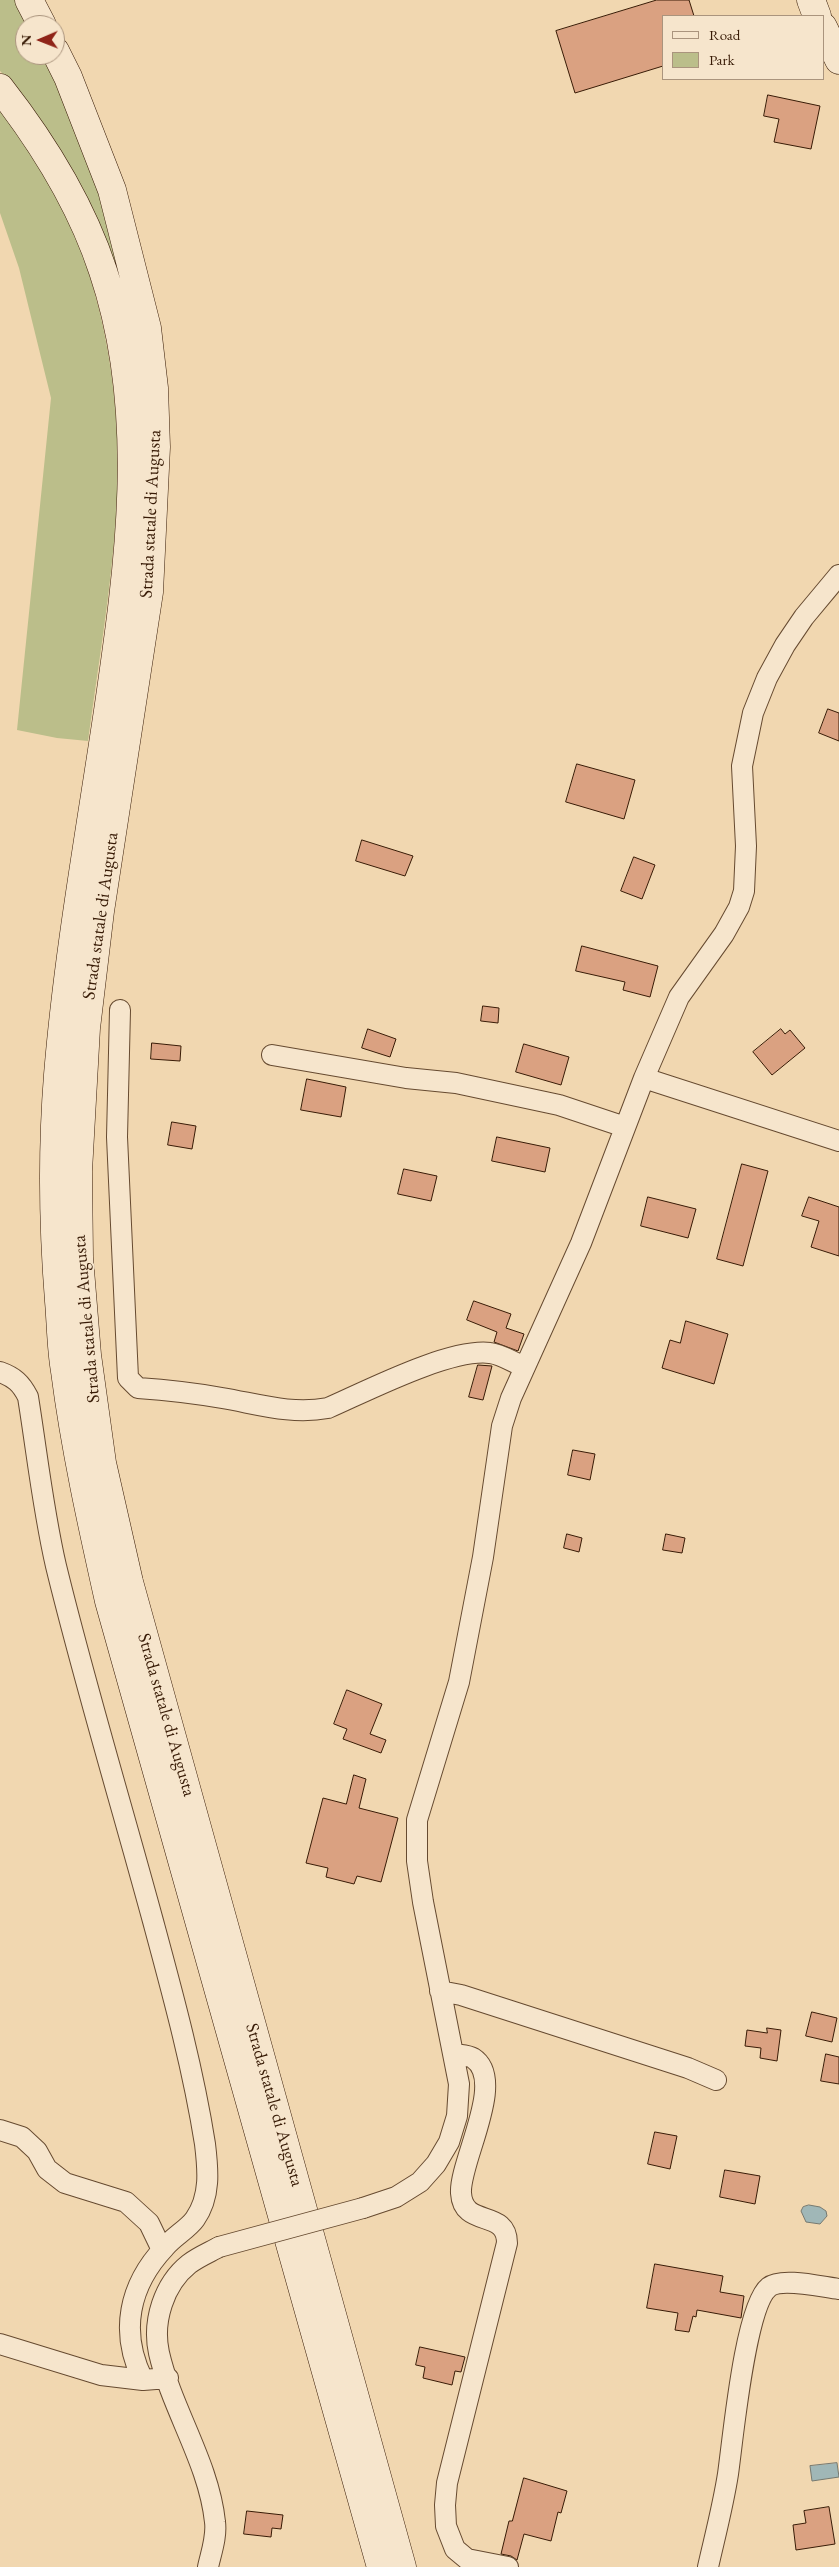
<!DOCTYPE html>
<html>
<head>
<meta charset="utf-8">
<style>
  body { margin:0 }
  #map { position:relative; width:839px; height:2567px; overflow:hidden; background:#f1d7b0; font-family:"EB Garamond",serif }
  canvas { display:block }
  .legend { position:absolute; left:662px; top:15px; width:162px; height:65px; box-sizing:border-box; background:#f6e5cc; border:1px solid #aa947d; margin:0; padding:6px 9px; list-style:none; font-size:15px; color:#381b06 }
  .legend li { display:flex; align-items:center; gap:10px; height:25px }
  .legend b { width:25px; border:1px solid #aa947d }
  .north { position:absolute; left:15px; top:15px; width:50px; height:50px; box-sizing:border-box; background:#f6e5cc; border:1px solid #aa947d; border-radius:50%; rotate:269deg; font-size:14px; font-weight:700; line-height:20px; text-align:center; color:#381b06 }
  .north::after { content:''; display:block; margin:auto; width:18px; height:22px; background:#8f2418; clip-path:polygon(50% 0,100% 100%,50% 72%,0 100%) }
</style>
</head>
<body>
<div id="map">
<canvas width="839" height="2567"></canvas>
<ul class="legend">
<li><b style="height:6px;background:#f6e5cc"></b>Road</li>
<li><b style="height:14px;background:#bbbe8a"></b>Park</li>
</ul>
<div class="north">N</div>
</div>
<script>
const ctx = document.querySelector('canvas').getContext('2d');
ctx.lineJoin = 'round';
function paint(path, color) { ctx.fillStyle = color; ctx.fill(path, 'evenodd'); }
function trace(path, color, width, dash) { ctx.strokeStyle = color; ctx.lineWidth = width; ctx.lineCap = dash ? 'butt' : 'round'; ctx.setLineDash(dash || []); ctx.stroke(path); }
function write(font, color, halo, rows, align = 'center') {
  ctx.font = font + ' "EB Garamond",serif'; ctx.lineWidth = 4; ctx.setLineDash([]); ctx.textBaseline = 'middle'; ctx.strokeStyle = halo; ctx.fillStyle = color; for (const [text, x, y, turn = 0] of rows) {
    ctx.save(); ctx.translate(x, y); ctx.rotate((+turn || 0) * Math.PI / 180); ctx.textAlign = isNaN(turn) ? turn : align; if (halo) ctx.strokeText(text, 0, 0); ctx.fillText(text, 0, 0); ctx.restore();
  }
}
const green = new Path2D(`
  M0,0H23L36,25H25V55H50L86,146L129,296L140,364L136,369L7,78L0,71Z
  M0,108C18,135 41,163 56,193C106,290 124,408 116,516C111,591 98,666 88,741L57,738L17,730L51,398L19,268L0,213Z`);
const water = new Path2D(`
  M809,2205L820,2207L826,2211L827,2216L820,2224L806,2222L801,2211L803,2207Z
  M837,2463L839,2477L812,2481L810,2466Z`);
const building = new Path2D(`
  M657,0H689L694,16H663V66L575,93L556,31Z
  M768,95L820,106L811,149L774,142L779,119L764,116Z
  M828,709L839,713V741L819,733Z
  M577,764L635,780L624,819L566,802Z
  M362,840L413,856L405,876L356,861Z
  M634,857L655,865L642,899L621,891Z
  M582,946L658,966L650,997L623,990L625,982L576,971Z
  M483,1006L499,1008L498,1023L481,1021Z
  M368,1029L396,1039L390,1057L362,1048Z
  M781,1029L785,1034L790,1030L805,1048L772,1075L753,1052Z
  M152,1043L181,1046L180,1061L151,1059Z
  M524,1044L569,1057L561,1085L516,1072Z
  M307,1079L346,1087L341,1117L301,1110Z
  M172,1122L196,1126L192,1149L168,1145Z
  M497,1137L550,1148L545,1172L492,1161Z
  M742,1164L768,1171L743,1266L717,1259Z
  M404,1169L437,1176L431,1201L398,1194Z
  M648,1197L696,1209L688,1238L641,1226Z
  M809,1197L839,1207V1256L811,1247L819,1221L802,1216Z
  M474,1301L511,1314L506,1328L524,1334L518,1351L494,1342L497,1332L467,1320Z
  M686,1321L728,1334L714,1384L662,1368L670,1340L680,1343Z
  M478,1365L492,1366L483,1400L469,1397Z
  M573,1450L595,1454L590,1480L568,1475Z
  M567,1534L582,1538L579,1552L564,1548Z
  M666,1534L685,1538L682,1553L663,1550Z
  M347,1690L382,1704L370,1734L386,1740L381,1753L343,1739L347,1729L334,1724Z
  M354,1775L366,1779L359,1808L398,1818L381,1882L357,1876L354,1884L326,1877L328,1868L306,1863L323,1798L346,1804Z
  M812,2012L837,2018L832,2042L806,2036Z
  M767,2028L781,2030L777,2061L760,2058L761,2048L745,2046L747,2030L767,2033Z
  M826,2054L839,2057V2084L821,2081Z
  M655,2132L677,2136L670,2169L648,2164Z
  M725,2170L760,2176L755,2204L720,2197Z
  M655,2264L723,2276L720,2292L744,2296L741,2318L697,2310L696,2317L693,2316L689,2332L675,2330L678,2313L647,2308Z
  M420,2347L465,2357L461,2372L455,2371L452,2385L423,2378L425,2367L416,2365Z
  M524,2478L567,2491L561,2513L558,2512L551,2541L524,2534L517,2560L511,2556L501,2554L509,2521H512Z
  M829,2507L835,2544L796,2550L793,2525L806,2523L804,2511Z
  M247,2511L283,2515L281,2529L272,2528L271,2537L244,2534Z`);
const street = new Path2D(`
  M120,1010L117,1137L128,1378L138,1388C167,1390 194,1393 222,1398C258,1404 291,1415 328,1408C367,1391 450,1348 490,1353C501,1354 514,1363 525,1367
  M272,1055L406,1078L456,1083L559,1105L625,1127
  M644,1078L839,1141
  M0,1372C14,1377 21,1383 28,1397C37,1453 43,1510 56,1566C85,1685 121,1803 153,1921C173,1995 193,2068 205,2144C208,2169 211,2196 195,2219C188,2229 173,2237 165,2247C129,2285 119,2332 143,2380L168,2378
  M440,1991L461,1995L688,2068L716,2080
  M454,2054C459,2055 468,2055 473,2058C507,2080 459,2162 461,2193C463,2229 507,2208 507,2243L447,2483L445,2505L446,2526L455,2549L467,2559L508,2567
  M0,2130L22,2137L37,2151L47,2169L65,2183L126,2202L149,2223L162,2250
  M363,2208L396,2197L420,2182L436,2164L449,2142L457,2116L459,2084L423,1902L417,1861V1820L459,1682L483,1557L502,1426L511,1398L581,1243L644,1078L679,997L724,934L739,907L744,891L746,846L742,766L753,713L767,678L785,645L804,617L839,575
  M0,2344L101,2375L143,2380
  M208,2567C211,2553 217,2537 215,2522C209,2463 172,2410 159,2353C152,2321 164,2284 189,2264C198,2257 210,2252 219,2247
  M708,2567C715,2536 723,2506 728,2474C733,2439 745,2306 769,2287C782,2277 822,2287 839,2289`);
const secondary = new Path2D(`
  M29,0L42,25
  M811,0L817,16
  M823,27L839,60
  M55,51L68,77L112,190L147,328L154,388L156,447L149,592L100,911L86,1028L78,1171L79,1258L87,1355L102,1463L129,1582L402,2567
  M0,88C43,143 81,204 103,271C151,413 129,566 108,711C90,832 68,953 58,1075C52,1150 53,1226 59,1301C61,1324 61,1348 65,1371C75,1449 92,1525 109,1601L381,2567`);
const streetBridge = new Path2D(`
  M219,2247L363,2208`);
const streetNames = [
  ["Strada statale di Augusta",151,514,-87],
  ["Strada statale di Augusta",101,916,-82],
  ["Strada statale di Augusta",87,1319,-95],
  ["Strada statale di Augusta",166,1715,74],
  ["Strada statale di Augusta",274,2105,74]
];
paint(green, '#bbbe8a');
paint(water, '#a0b7b7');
trace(water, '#767970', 1);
paint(building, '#daa181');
trace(building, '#381b06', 1);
trace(street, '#664a30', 22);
trace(secondary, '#381b06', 29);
trace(street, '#f6e5cc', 20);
trace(secondary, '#f6e5cc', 28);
trace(streetBridge, '#664a30', 22, []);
trace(streetBridge, '#f6e5cc', 20);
write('18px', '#381b06', '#f6e5cc', streetNames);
</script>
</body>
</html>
